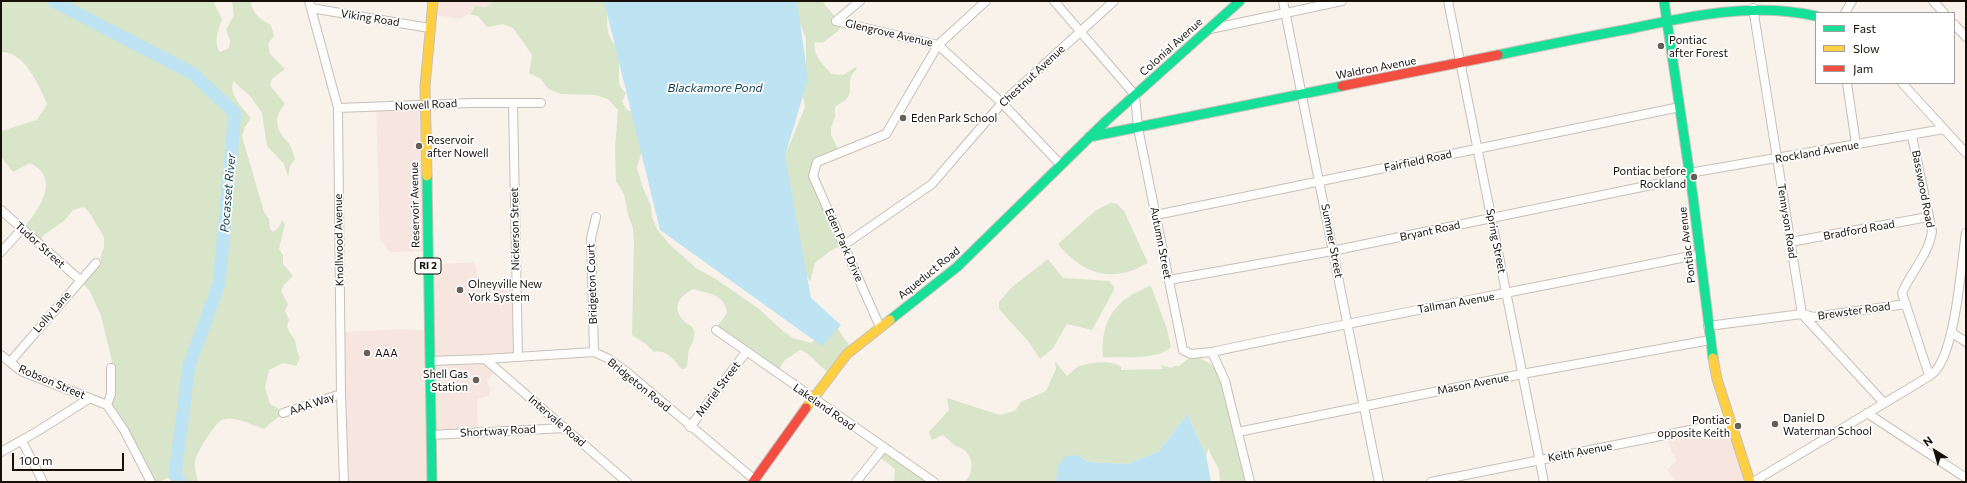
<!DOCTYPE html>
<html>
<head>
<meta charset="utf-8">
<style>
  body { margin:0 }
  #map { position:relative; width:1967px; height:483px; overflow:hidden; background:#f9f2eb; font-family:Commissioner,sans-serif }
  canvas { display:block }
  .frame { position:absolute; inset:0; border:2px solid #171009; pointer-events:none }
  .legend { position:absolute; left:1815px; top:12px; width:140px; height:72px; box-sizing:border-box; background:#fff; border:1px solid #a29f9d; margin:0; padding:5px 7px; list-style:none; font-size:12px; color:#171009 }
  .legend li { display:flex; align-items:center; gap:8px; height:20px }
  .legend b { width:20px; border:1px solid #a29f9d }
  .north { position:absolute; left:1915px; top:431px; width:40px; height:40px; -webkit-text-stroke:3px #fff; paint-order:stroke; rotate:323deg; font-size:11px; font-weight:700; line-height:16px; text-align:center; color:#171009 }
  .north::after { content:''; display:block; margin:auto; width:14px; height:18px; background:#171009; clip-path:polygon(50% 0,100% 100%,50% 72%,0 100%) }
  .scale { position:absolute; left:12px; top:453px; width:112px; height:18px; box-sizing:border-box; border:2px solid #171009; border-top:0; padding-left:5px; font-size:12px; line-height:14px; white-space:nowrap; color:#171009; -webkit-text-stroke:3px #fff; paint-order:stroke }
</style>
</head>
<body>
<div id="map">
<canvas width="1967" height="483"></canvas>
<div class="frame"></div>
<ul class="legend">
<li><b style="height:5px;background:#16e098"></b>Fast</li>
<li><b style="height:5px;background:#ffcf43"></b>Slow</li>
<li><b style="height:5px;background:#f24e42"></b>Jam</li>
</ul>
<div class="north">N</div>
<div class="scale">100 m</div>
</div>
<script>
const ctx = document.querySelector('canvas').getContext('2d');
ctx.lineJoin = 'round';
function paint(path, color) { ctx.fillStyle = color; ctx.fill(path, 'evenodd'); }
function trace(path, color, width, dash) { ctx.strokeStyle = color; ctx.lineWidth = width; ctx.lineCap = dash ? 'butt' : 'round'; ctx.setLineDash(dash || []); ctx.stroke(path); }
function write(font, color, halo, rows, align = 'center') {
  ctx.font = font + ' Commissioner,sans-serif'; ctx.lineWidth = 3.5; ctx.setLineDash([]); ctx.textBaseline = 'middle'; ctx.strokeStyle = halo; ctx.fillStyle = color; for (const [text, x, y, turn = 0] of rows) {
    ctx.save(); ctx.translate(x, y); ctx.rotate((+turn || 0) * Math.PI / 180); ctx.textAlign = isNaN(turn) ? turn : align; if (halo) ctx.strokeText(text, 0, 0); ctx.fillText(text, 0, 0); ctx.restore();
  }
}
const commercial = new Path2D(`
  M433,1H494L487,7L474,10L460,19L432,14Z
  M419,104L426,251L390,252L380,240L376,107Z
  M474,262L476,266L478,289L486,288L487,283L491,281L516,278L518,356L491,359L496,370L487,381L491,389L489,396L477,399L478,433L433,434L432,482H343V332L406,329L429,331V265Z
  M1730,421L1751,482H1672L1674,480L1667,470L1677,460L1671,451L1668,438Z`);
const green = new Path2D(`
  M1,1H213L222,19C218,32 213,41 220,52L229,48L230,40L226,30L234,15L232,1H252L251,5C255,15 261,20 271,25L274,36L268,44L270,54L285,69L272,79L270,85L285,104C276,114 274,125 283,137C285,139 290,144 291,147C293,151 293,155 295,159L290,166L288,177L284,164L267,146L262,113L251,97L233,81C229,96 242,107 251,118L245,127L242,136L264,212L269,219L270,229L273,232L279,227L282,220L285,224L279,249L283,255V264L293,276L284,285L281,291L288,304L285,311L289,320C284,330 292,333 295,341C297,347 296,351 300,358L296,366L283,363L269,370L265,387L270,404L284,412L264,429C252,425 235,415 222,420C215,423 199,449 196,458C193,466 196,474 198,482H172L168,478L159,482H151L110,407L114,382L112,361L101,316L90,291L82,283L100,262L102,252L104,248V237L89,212L84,207L73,210L65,220L44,235L39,242L23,229C39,210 62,178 30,163L13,172L1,157V131L37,120L47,104C39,85 24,51 1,52Z
  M494,1H604C610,14 605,23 609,35C611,42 618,47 619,54C622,67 613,83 626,93L622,102L627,110L635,112L642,139L641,154L637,168L643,188L651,206L652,217L657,229L669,244L696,268L716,279L759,309L783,331L793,338L811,343L826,330L836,327L852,349L828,372C819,366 810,353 800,350L785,360L777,372L716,328L727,313C725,294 709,294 694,289C678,296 671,308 685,322C688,325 692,325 694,330C696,339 691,343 689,350C687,356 689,362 686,368L682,369C673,360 667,349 654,352L646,344L632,335L634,242L633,228L628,215L624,194L616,181L615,148L618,110L608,99L595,95L561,94L548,89L541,79L529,73L532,55L513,28L503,24L487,27L478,16L469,14L474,10V6L486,7Z
  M791,1H822L842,25L838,31L822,43L815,42C811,54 825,66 831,74L843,75L856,67L857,69C844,81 854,88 848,97C845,101 839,104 835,107V117L831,128V135L839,151L822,159L814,172L843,245L830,251L815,263L810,282L803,268L784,158L805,107L802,92L806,61V38Z
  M1111,203L1117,204L1124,211L1148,263C1140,267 1131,272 1122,273C1096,279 1073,263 1058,244L1096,210Z
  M1048,259L1063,278L1109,281L1114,287V290L1092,330L1067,324L1053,348L1040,359L1028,341L999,309V302L1012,287Z
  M1151,286L1167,329L1171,347C1160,360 1120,357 1103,357C1100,320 1116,298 1151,286Z
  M1193,355L1211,364L1218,370L1252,482H1220L1219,469L1211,455L1209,448L1206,455L1187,414L1159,451L1128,464L1088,462L1078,455L1057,482H965C974,473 974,457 963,449C960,447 957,447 954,445C950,442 948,438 942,435L932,440L929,432L949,410L947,398L1000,415L1015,411L1021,402L1046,391L1056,369L1055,361L1067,376C1070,374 1073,370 1076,368C1084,362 1114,359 1121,367V370L1163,369L1160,365L1172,368L1174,366H1179Z
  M884,448L936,482H892L894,480L895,469L877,455Z`);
const water = new Path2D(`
  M604,1H797L808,79L785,156L811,298L841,325L822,346L660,230Z
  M1187,414L1206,455L1211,482H1056L1058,466L1066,456L1078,455L1088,462L1128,464L1159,451Z`);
const river = new Path2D(`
  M53,1L192,73L235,113L219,284L189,366L175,474L180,482`);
const street = new Path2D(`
  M309,1L338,108L341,394L344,482
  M1054,1L1135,95L1138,128L1183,350L1191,354L1212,352L1225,381L1250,482
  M1283,1L1379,482
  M1448,1L1544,482
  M1933,1L1944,13
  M311,8L429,28
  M1753,8L1802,314L1884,403
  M1845,13L1852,1
  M836,21L938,45L1002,103L1061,165
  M836,21L860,1
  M1954,24L1966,37
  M1210,29L1342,1
  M1847,83L1856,144
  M1902,83L1966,153
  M513,103L518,356
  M338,108L471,103H541
  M1912,136L1932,231C1929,254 1911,272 1902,293L1929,375
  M1689,173L1944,129
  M1,210L80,280
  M1156,215L1680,107
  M1790,242L1928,217
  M844,245L932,184L1002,103L1114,1
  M1,252L22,229
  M1169,280L1332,251L1690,177
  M1708,326L1802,314L1814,317L1906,304
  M880,327L813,176L817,162L886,134L938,45L986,1
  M716,330L934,482
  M1951,332L1966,342
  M594,352L591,238L596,217
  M1212,352C1374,317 1537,288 1700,254
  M1,355L21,371L107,405
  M485,359L627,482
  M430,361L485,359L594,352L609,359L628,373L755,480
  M10,362L96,263
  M107,405L124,430L151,482
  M107,405L111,394V368
  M283,413L341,394
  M1867,413L1966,478
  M690,427L746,352
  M1238,432L1522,374L1710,340
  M431,435L565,428
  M22,441L43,482
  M1,452L38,431L90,398
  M856,482L884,447
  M1431,482L1730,422
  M1753,482L1918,383C1924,379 1933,375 1937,369C1956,343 1961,266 1966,233`);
const fast = new Path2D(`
  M1664,1L1693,197L1713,358
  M1498,55C1541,46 1585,37 1629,29C1690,16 1754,2 1816,16
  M1089,137L1342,86
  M427,176L432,482
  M890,320L957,267L1106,121L1240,1`);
const slow = new Path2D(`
  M427,176L425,86L433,1
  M1713,358L1717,379L1750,482
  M806,408L847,354L890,320`);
const jam = new Path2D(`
  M1342,86L1498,55
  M753,482L806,408`);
const markers = [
  [1661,46,4,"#665f58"],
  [903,118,4,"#665f58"],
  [419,146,4,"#665f58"],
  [1694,177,4,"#665f58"],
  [460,290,4,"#665f58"],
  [367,353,4,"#665f58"],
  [476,380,4,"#665f58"],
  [1775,424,4,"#665f58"],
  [1738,426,4,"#665f58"]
];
const shields = [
  [428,266,26]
];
const shieldNames = [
  ["RI 2",428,266]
];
const streetNames = [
  ["Viking Road",370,18,9],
  ["Glengrove Avenue",889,33,13],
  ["Colonial Avenue",1171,47,-42],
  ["Waldron Avenue",1376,68,-11],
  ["Chestnut Avenue",1032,76,-43],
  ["Nowell Road",426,105,-3],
  ["Rockland Avenue",1817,152,-10],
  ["Fairfield Road",1418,161,-12],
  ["Basswood Road",1923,189,79],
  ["Reservoir Avenue",415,205,-91],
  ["Tennyson Road",1787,221,81],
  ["Nickerson Street",515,229,-91],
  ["Bradford Road",1859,230,-10],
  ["Bryant Road",1430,231,-12],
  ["Knollwood Avenue",339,240,-91],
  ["Summer Street",1332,241,79],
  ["Spring Street",1496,241,79],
  ["Autumn Street",1161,243,79],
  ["Tudor Street",40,245,42],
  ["Eden Park Drive",844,245,66],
  ["Pontiac Avenue",1687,245,-97],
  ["Aqueduct Road",929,273,-39],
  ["Bridgeton Court",592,284,-92],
  ["Tallman Avenue",1456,303,-10],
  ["Brewster Road",1854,311,-8],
  ["Lolly Lane",52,312,-49],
  ["Robson Street",52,382,23],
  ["Mason Avenue",1473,384,-11],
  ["Bridgeton Road",639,385,39],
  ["Muriel Street",718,389,-53],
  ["AAA Way",312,404,-19],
  ["Lakeland Road",824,407,35],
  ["Intervale Road",557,421,41],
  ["Shortway Road",498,431,-3],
  ["Keith Avenue",1580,452,-11]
];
const poiNames = [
  ["Pontiac",1669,40],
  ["after Forest",1669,53],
  ["Eden Park School",911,118],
  ["Reservoir",427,140],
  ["after Nowell",427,153],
  ["Pontiac before",1686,171,"right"],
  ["Rockland",1686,184,"right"],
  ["Olneyville New",468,284],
  ["York System",468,297],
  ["AAA",375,353],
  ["Shell Gas",468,374,"right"],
  ["Station",468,387,"right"],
  ["Daniel D",1783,418],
  ["Waterman School",1783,431],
  ["Pontiac",1730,420,"right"],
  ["opposite Keith",1730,433,"right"]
];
const waterNames = [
  ["Blackamore Pond",715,88],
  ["Pocasset River",228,193,-85]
];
paint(commercial, '#f7e6e0');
paint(green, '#d8e5c8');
paint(water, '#bee3f3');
trace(river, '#bee3f3', 13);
trace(street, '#c7c0ba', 10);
trace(fast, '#c7c0ba', 11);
trace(slow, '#c7c0ba', 11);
trace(jam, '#c7c0ba', 11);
trace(street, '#fefdfc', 8);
trace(fast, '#16e098', 9);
trace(slow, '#ffcf43', 9);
trace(jam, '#f24e42', 9);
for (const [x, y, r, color] of markers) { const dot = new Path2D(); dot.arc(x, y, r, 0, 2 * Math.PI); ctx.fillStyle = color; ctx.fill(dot); trace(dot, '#fff', 1.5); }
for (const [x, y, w] of shields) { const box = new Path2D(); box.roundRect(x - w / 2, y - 8, w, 16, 3); ctx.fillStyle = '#fff'; ctx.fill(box); trace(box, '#171009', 1); }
write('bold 10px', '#171009', null, shieldNames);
write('11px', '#171009', '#fff', streetNames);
write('11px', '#171009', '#fff', poiNames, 'left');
write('italic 12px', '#103e4f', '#fff', waterNames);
</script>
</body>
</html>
